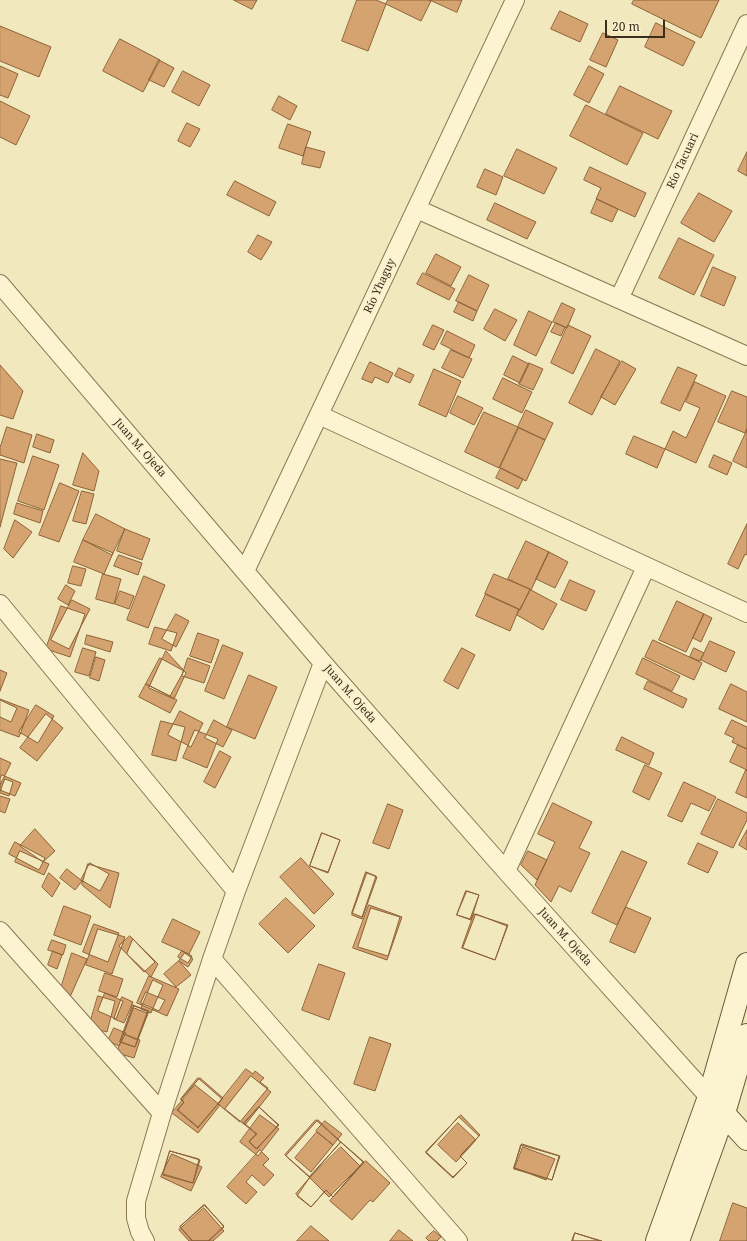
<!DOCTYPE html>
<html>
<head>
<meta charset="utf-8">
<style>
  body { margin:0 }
  #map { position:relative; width:747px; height:1241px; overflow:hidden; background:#f2e8bd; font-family:"Noto Serif",serif }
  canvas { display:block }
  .scale { position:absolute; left:605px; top:20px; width:60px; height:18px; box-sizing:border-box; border:2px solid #3a2d1b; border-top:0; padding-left:5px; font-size:12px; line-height:14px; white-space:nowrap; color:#3a2d1b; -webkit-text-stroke:3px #f9f1ce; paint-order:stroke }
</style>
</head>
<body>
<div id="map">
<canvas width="747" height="1241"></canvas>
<div class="scale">20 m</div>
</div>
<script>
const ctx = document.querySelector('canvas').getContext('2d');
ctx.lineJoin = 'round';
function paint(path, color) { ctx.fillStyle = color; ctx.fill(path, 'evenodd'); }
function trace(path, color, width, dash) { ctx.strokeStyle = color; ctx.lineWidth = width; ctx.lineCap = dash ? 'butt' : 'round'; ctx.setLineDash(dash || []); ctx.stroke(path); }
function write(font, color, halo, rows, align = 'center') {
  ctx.font = font + ' "Noto Serif",serif'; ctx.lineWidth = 3.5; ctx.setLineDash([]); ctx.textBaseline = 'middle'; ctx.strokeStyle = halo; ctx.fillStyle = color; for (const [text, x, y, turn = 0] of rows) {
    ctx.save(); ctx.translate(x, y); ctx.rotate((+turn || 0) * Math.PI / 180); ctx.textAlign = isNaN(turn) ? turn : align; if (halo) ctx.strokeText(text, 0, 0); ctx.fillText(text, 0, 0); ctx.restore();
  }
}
const building = new Path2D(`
  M234,0H257L252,9Z
  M357,0H376L386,4L368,51L342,41Z
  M388,0H428L431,1L421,21L386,4Z
  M430,0H462L457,12Z
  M634,0H719L701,38L632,4Z
  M560,11L588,24L580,42L551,29Z
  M656,23L695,42L683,66L645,47Z
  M0,26L51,47L39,77L0,61Z
  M603,33L618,40L606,67L590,60Z
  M120,39L160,60L143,92L103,71Z
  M159,60L174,68L164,87L149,80Z
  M0,66L18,74L8,98L0,95Z
  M589,66L604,74L589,103L574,95Z
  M183,71L210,85L199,106L172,92Z
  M620,86L672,111L658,139L606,114Z
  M279,96L297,106L290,120L272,110Z
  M0,101L30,116L16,145L0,137Z
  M586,105L643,133L627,165L570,136Z
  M187,123L200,129L190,147L178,141Z
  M288,124L311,132L303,156L279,148Z
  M306,147L325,152L320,168L302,164Z
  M517,149L557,168L544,194L504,176Z
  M747,152V176L738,171Z
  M590,167L646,193L635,217L596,199L601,188L584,180Z
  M485,169L503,177L496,195L477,187Z
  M235,181L276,202L269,216L227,195Z
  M699,193L732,211L714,242L681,223Z
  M597,199L618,209L612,222L591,213Z
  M495,203L536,222L527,239L487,220Z
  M258,235L272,242L261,260L248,252Z
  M679,238L714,255L694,295L659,278Z
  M436,254L461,267L451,286L426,273Z
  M713,267L736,277L724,306L701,296Z
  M423,273L455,289L449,300L417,284Z
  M469,275L489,285L477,311L456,301Z
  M459,302L477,311L473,321L454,312Z
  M562,303L575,309L567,328L553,322Z
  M495,309L517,320L505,341L484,329Z
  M529,311L552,322L536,356L514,345Z
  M556,323L565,327L561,336L551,332Z
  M433,325L444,330L434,350L423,345Z
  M568,325L591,336L573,374L551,363Z
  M447,331L475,345L469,358L441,344Z
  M596,349L620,361L592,415L569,403Z
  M451,350L472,359L463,378L442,368Z
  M513,356L529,364L520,383L504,375Z
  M622,361L636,369L615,405L601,397Z
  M370,362L393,373L388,383L375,377L372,383L362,379Z
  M529,363L543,369L533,390L519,384Z
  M0,365L23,391L13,419L0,415Z
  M678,367L697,375L680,411L661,403Z
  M399,368L414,375L410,383L395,376Z
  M434,369L461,381L446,417L419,405Z
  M503,378L532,392L522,413L493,399Z
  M695,382L726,396L696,463L665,449L673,431L686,438L700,408L686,402Z
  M732,391L747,397V428L745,433L718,422Z
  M458,396L483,408L474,425L450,413Z
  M526,410L553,423L545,440L518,427Z
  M484,412L518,427L499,468L465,452Z
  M7,427L32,435L24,463L0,455V448Z
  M519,428L545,440L526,481L500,468Z
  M747,430V468L733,461Z
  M37,434L54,440L50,453L33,447Z
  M634,436L665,449L657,468L626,454Z
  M83,453L99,471L94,491L73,485Z
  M714,455L732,463L727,475L709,467Z
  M33,456L59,465L44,510L18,501Z
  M0,459L17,463L0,527Z
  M501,468L523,479L518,489L496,478Z
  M60,483L79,491L59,542L39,535Z
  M82,491L94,494L86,524L73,521Z
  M17,503L43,511L40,523L14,514Z
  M96,514L125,529L112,555L83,540Z
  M15,520L32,532L13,558L4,549Z
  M747,524V555L745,554L738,569L728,564Z
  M125,529L150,539L142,560L117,551Z
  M83,540L113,553L104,574L74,562Z
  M526,541L549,552L531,590L508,579Z
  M549,552L568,562L555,588L536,579Z
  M119,555L142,563L138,575L114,566Z
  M73,566L86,569L81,586L68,583Z
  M103,574L121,579L114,604L96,599Z
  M494,574L530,589L520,610L485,594Z
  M144,576L165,585L148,628L127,620Z
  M570,580L595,591L586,611L561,600Z
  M66,585L75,591L68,605L58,599Z
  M531,590L557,604L543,630L517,615Z
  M120,591L134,596L129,609L115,604Z
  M486,594L519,609L510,631L476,616Z
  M72,600L90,609L69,649L51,640Z
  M677,601L704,614L686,652L659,640Z
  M61,606L85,614L70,657L46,649Z
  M176,614L189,621L176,647L162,639Z
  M704,614L712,618L701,642L693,638Z
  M155,627L177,633L171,651L149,644Z
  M198,633L219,640L211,663L190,656Z
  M87,635L113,642L110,652L85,644Z
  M653,640L702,663L694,680L645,657Z
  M710,641L735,652L726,672L701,660Z
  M223,645L243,653L224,699L205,691Z
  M83,648L96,652L89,676L75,672Z
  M462,648L475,655L458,689L444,681Z
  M694,648L704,653L700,661L690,657Z
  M166,651L186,673L174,699L149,688Z
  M96,657L105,660L99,681L90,678Z
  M160,658L184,671L170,696L146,684Z
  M188,658L210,666L204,683L182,676Z
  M643,658L680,676L672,691L636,674Z
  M0,670L7,673L0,691Z
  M249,675L277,687L255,739L227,727Z
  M648,681L687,699L683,708L644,689Z
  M146,684L177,700L170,713L139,697Z
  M731,684L747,692V722L719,709Z
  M0,699L29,710L19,737L0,730Z
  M0,700L17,708L11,722L0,717Z
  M36,705L54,716L38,743L19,732Z
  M180,711L203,723L191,747L168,735Z
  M46,714L63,728L37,761L20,748Z
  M214,720L232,730L223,747L205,738Z
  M732,720L747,727V749L732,742L734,738L725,734Z
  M161,721L185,727L176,761L152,755Z
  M195,730L218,739L207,768L183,758Z
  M622,737L654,753L649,765L616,750Z
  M738,745L747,749V770L730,762Z
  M220,751L231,757L215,788L204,782Z
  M0,758L11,763L0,785Z
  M645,765L662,773L649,800L633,792Z
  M746,770L747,771V798L736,793Z
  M2,775L21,783L15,796L0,790V779Z
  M5,779L13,782L9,796L0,793Z
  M684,782L716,797L709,811L691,803L682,822L668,816Z
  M0,796L10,799L5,813L0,811Z
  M718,799L747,813V820L733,848L701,834Z
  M553,803L592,822L579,848L590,853L571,892L559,886L551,902L535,885L555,842L538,834Z
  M388,804L403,810L389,849L373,843Z
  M35,829L55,851L43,862L20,846Z
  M747,830V850L739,845Z
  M322,833L340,840L328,873L310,866Z
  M322,833L340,840L328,872L310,866Z
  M15,842L45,858L39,870L9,854Z
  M698,843L718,852L708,873L688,864Z
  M20,851L49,864L44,875L15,862Z
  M528,851L547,860L537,880L521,865Z
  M622,851L647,862L617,925L592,913Z
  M301,858L334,894L314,914L280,877Z
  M90,863L109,874L100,891L81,880Z
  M88,864L119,873L110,908L82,885Z
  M67,869L82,881L75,890L60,878Z
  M366,872L376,876L362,917L352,913Z
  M49,873L60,883L52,897L42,887Z
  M367,873L377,877L362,919L352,915Z
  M466,891L479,895L471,920L457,915Z
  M467,891L479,895L470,919L457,915Z
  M286,898L315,926L288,953L259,924Z
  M369,905L402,917L387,960L353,948Z
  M64,906L91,916L81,945L54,935Z
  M626,907L651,918L635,953L610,942Z
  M371,908L400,917L388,956L358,947Z
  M474,914L508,925L495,960L462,948Z
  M476,914L507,926L495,960L463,948Z
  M173,919L200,932L189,954L162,942Z
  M94,924L119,933L108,962L83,952Z
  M98,929L125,937L112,974L86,965Z
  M130,936L155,962L144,972L119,946Z
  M133,939L158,964L151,977L127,954Z
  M52,940L66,945L63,955L48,950Z
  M53,951L62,955L57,969L48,965Z
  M182,951L192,956L188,963L178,957Z
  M72,953L87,959L70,997L61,988Z
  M185,953L193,959L188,967L179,961Z
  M179,961L191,975L176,987L164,974Z
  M319,964L345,973L329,1020L302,1010Z
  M105,973L123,979L117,997L99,991Z
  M149,976L179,989L167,1016L137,1003Z
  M153,980L163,985L151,1013L141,1009Z
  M146,992L165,1000L159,1011L141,1003Z
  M105,993L123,1001L116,1019L98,1011Z
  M98,996L115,1001L107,1032L89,1027Z
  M122,997L133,1002L124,1023L114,1019Z
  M133,1005L149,1011L135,1047L120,1042Z
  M134,1006L148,1011L135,1047L121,1042Z
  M134,1008L147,1013L137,1040L124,1034Z
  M114,1028L126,1033L119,1046L108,1041Z
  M124,1034L140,1040L134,1058L117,1053Z
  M370,1037L391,1044L375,1091L354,1084Z
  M246,1069L253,1074L255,1071L264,1078L260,1082L268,1088L240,1122L218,1104Z
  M251,1076L271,1092L245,1125L225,1109Z
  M198,1078L222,1099L198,1128L177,1110L184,1102L181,1099Z
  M200,1078L223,1098L198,1127L178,1110L184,1102L181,1100Z
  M195,1085L220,1105L198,1133L172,1113Z
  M259,1107L278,1125L257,1149L249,1142L256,1134L244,1124Z
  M259,1107L279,1125L256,1149L249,1141L257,1134L244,1123Z
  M260,1115L279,1129L258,1156L240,1142Z
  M461,1115L480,1135L460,1156L467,1163L453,1177L426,1152Z
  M459,1117L479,1136L460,1156L467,1163L453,1178L426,1153Z
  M316,1120L363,1162L333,1197L326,1190L311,1207L297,1196L310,1177L285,1155Z
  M318,1120L341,1142L309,1177L286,1156Z
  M325,1121L342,1134L333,1145L316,1131Z
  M458,1123L476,1140L456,1162L438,1145Z
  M317,1132L333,1145L311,1172L295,1158Z
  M341,1142L364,1162L333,1197L326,1190L311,1207L296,1194Z
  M522,1144L560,1156L552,1180L514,1168Z
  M521,1145L559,1156L552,1180L514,1169Z
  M341,1147L360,1166L329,1197L310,1178Z
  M523,1147L555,1159L546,1180L515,1168Z
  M260,1150L269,1159L263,1165L274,1175L264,1186L252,1175L246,1182L257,1192L246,1204L227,1187Z
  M170,1151L199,1159L193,1183L163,1175Z
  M170,1151L200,1160L193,1183L163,1174Z
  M172,1154L202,1167L191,1191L161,1177Z
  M366,1161L390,1183L373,1202L370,1200L352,1220L330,1201Z
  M733,1203L747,1208V1241H720Z
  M204,1205L224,1226L208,1241H193L180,1227Z
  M205,1205L224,1227L209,1241H192L180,1227Z
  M204,1208L224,1231L213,1241H189L179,1230Z
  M311,1226L329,1241H297Z
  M399,1230L413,1241H390Z
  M434,1231L441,1237L437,1241H429L426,1238Z
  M575,1233L602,1241H572Z
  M575,1233L600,1241H573Z`);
const street = new Path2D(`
  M417,209L747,356
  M0,284L323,663L506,871L709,1097
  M619,299L747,24
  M319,415L747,613
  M245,571L515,0
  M0,604L236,891
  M506,871L646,567
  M0,931L162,1113
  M212,959L458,1241
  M145,1241L140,1232L136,1218V1201L162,1113L212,959L236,891L323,663`);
const secondary = new Path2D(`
  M715,1104L747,1139
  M657,1241L709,1097L747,964
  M678,1241L724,1113L747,1035`);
const streetNames = [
  ["Río Tacuari",683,161,-65],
  ["Río Yhaguy",380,286,-65],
  ["Juan M. Ojeda",140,448,49],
  ["Juan M. Ojeda",350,694,49],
  ["Juan M. Ojeda",565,937,48]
];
paint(building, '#d4a36f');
trace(building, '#8d6238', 1);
trace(street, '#8c7754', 20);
trace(secondary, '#6d5838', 24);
trace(street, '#fcf4d1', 18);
trace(secondary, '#fcf4d1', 22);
write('11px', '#3a2d1b', '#f9f1ce', streetNames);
</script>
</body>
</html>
